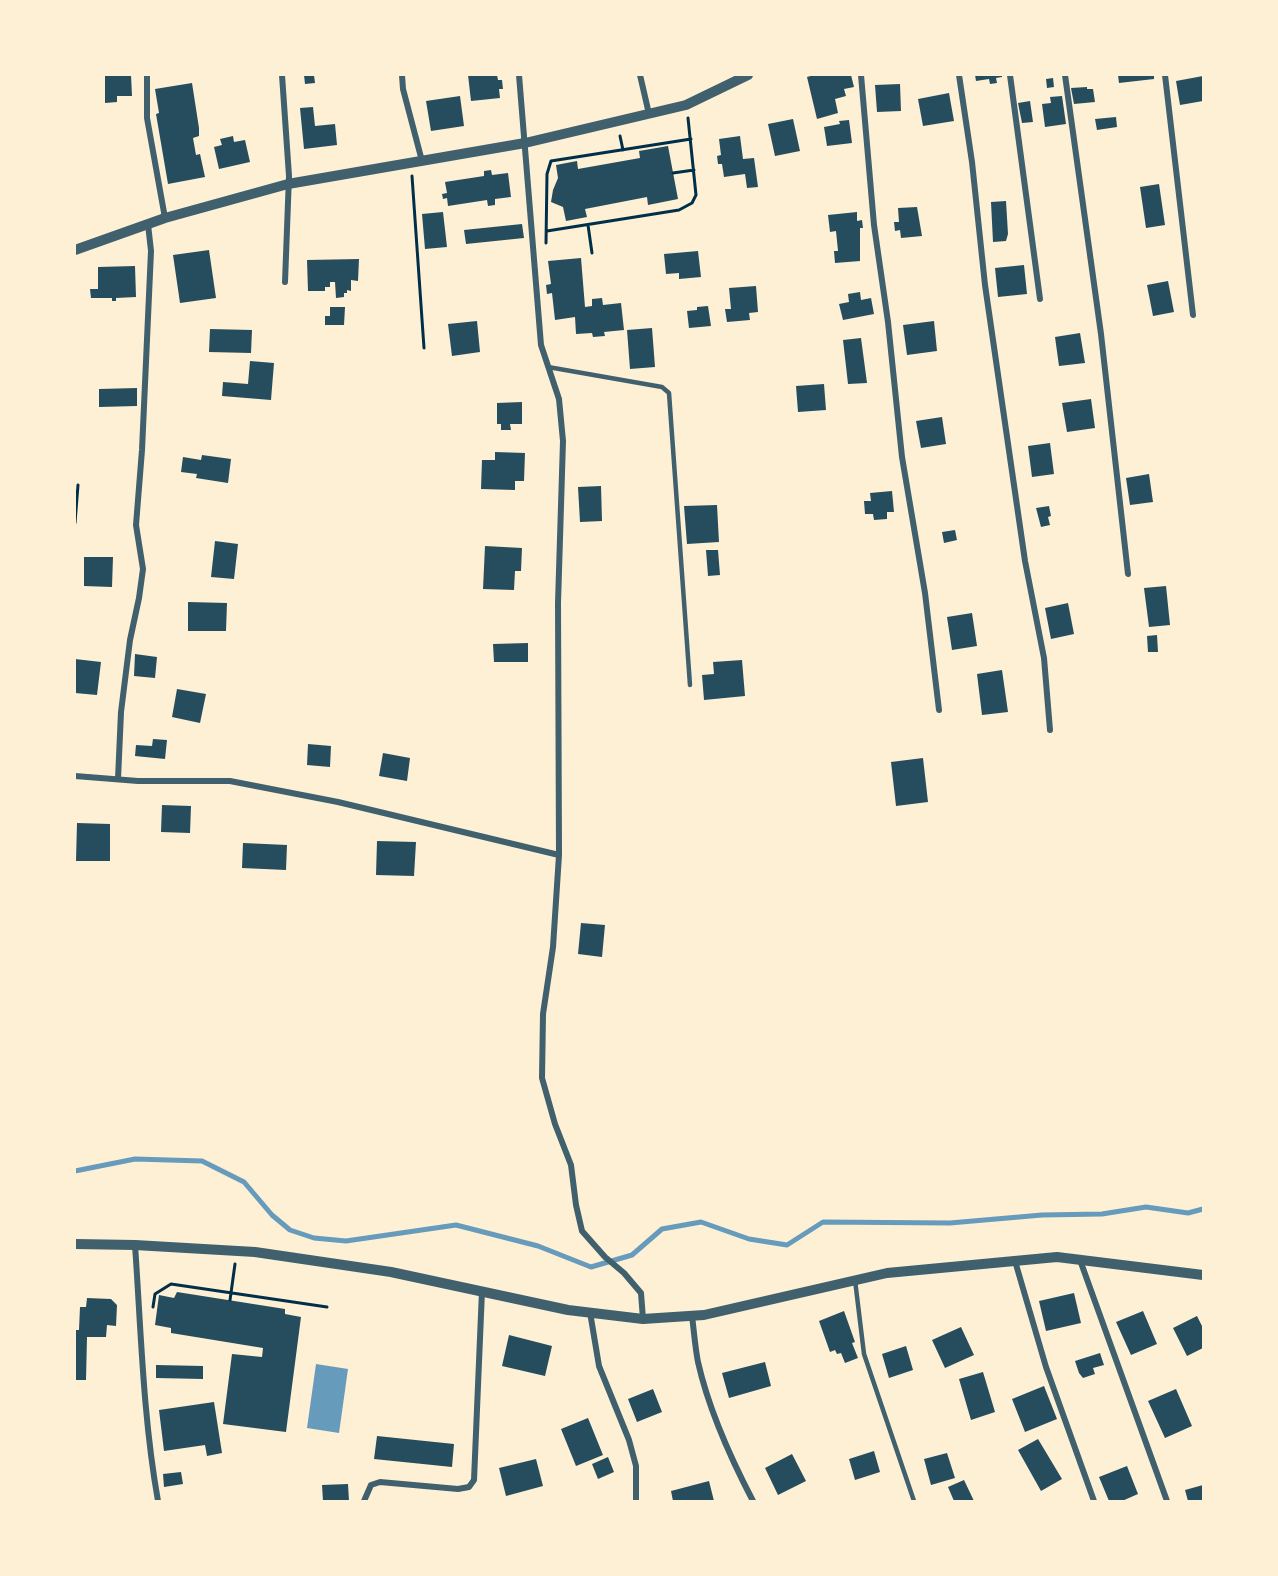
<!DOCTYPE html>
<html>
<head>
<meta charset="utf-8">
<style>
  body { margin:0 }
  #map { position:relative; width:1278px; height:1576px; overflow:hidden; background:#fdf0d5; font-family:Literata,serif }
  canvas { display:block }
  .frame { position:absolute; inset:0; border:76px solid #fdf0d5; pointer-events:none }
</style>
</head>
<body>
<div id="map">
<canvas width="1278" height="1576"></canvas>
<div class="frame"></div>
</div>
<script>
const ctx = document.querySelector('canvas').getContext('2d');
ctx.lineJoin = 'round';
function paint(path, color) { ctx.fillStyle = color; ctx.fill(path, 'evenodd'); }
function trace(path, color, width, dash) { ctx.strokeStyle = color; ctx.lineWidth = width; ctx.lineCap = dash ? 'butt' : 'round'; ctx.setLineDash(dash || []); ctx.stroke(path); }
const water = new Path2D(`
  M316,1364L348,1369L339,1433L307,1428Z`);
const stream = new Path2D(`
  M75,1171L135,1159L202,1161L244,1182L272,1215L290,1230L314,1238L346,1241L456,1225L538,1246L591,1267L632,1255L662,1229L701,1222L749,1239L787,1245L823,1222L950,1223L1042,1215L1102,1214L1146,1207L1188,1213L1203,1209`);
const building = new Path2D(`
  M105,75H131L132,96H117V102L105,103Z
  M304,75H314L315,83L305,84Z
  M468,75H497L498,80H502L503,89H499L500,98L471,101Z
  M814,75H851L854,87L844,89L846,96L835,99L838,113L817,119L807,77Z
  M975,75H1002V77L996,78L997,83L990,84L989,79L976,81Z
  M1118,75H1154V79L1119,83Z
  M1203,76V101L1180,105L1176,81Z
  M1053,78L1054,87L1047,88L1046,79Z
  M192,83L199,128V136L193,138L196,155L200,154L205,177L168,184L156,114L159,113L155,89Z
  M900,84L901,111L877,112L875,85Z
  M1087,87V89H1093L1095,102L1074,104L1071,88Z
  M949,93L954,121L923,126L918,99Z
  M460,96L464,126L431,131L426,101Z
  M1062,96L1066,124L1045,127L1042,104L1051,103L1050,97Z
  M1030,101L1033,122L1022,123L1018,103Z
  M313,107L315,126L335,124L337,145L304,149L300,108Z
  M1116,117L1117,127L1097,130L1095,119Z
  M793,119L800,151L775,156L768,124Z
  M849,120L852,143L827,146L824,127L840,124L839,121Z
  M233,136L234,142L245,140L250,162L219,169L214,147L222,145L220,139Z
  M740,136L743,159L754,158L758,187L747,188L745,174L724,177L722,164H718L717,156L721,155L719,139Z
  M668,146L678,199L648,205L647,197L585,209L587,217L566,221L563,207L551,202L553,190L558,178L556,165L577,161L578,169L640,158L639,151Z
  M491,170L492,175L508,173L511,197L495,199V205L488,206L487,200L448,206L447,198L443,199L442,194L447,193L445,182L484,176V171Z
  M1159,184L1165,225L1146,228L1140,187Z
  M1006,201L1008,234L1006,241L993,242L991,202Z
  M917,207L922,236L901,238L900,230L895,231L894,222H899L898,208Z
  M443,212L447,247L425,249L422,214Z
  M857,212V221L862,220L863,228H860V261L835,263L834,251H838L836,231L830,232L828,215Z
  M522,224L524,238L466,244L464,230Z
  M209,250L216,298L180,303L173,255Z
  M698,251L701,277L679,279V273L666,274L664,254Z
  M581,258L585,307L592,306V299L602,298L603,305L621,303L624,330L604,332L605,336L593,337L592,333L576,334L575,317L555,320L552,293L547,294L546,285L551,284L548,261Z
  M359,259L358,281L351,280V291L347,290V293H344V297L336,298L335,282H330V287H325V291H308L307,260Z
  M1024,265L1027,294L998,297L995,268Z
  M135,266L136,297L116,298V301H112V298H91L90,289H98V267Z
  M1168,281L1174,312L1153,316L1147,285Z
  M756,286L758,312L749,313L750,320L727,322L725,309H731L729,288Z
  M860,292L861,300L871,298L874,314L843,320L839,304L849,302L848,294Z
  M708,306L711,326L689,328L687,311L697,310V307Z
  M330,307H345L344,325H325V316H330Z
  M477,321L480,352L452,356L448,324Z
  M934,321L937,351L907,355L903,325Z
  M652,328L655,367L630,369L627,330Z
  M210,329L252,330L251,353L209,352Z
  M1080,333L1085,363L1059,366L1055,337Z
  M861,338L867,383L848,384L843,340Z
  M250,361L274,363L271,400L222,396L223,382L248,384Z
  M824,384L826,410L798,412L796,386Z
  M137,388V406L99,407V389Z
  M1091,399L1095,428L1067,432L1062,403Z
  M522,402V424H510L511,430H501V424H497V403Z
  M942,417L946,444L921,448L916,421Z
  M1050,443L1054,474L1032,477L1028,446Z
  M495,452L525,453L524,481H515V490L481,489L482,460H495Z
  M202,455L231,459L228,483L196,478L197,474L181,472L183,457L201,460Z
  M1149,474L1153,502L1130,505L1126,478Z
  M601,486L602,521L580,522L578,487Z
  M892,491L894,512H887V519L874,520L873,514H865L864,501H871L870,493Z
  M717,505L719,542L687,544L684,506Z
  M1049,506L1051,516L1048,517L1050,525L1041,527L1036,508Z
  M955,530L957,540L944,543L942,532Z
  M215,541L238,544L234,579L211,577Z
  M485,546L522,548L521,571H515L514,590L483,589Z
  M706,550H718L720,575L708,576Z
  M84,557H113L112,587L84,586Z
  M1166,586L1170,625L1149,627L1144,588Z
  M188,602L227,603L226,631H188Z
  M1068,603L1074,634L1051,639L1045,608Z
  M972,613L977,646L952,650L947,617Z
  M1157,635L1158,652H1148L1147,636Z
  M528,643V662H494L493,644Z
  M135,654L157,657L155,678L134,676Z
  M75,659L101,662L97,695L75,693Z
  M742,660L745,696L704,700L702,675L714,674L713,662Z
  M1002,670L1008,712L982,715L977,674Z
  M177,689L206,694L200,723L172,717Z
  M153,739L167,740L165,759L135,756L136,745L152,746Z
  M308,744L331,746L330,767L307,765Z
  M383,753L410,758L407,781L379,776Z
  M923,758L928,802L896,806L891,762Z
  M162,805L191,806L190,833L161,832Z
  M77,823L110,824V861H76Z
  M377,841L416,842L414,876L376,875Z
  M243,843L287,845L286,870L242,868Z
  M581,923L605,925L602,957L578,954Z
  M177,1292L285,1309V1314L301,1317L286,1432L223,1424L232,1354L262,1357L263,1348L171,1333V1328L155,1325L159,1295L174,1298Z
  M1074,1293L1081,1323L1046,1331L1039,1301Z
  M87,1298L111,1299L117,1305L116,1326L107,1325L106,1337H87L86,1380H75V1330H79L80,1307H86Z
  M844,1311L855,1342L852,1343L858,1358L845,1363L841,1353L837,1354L835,1350L830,1352L819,1321Z
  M1143,1311L1157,1344L1131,1355L1116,1322Z
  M1197,1316L1203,1328V1348L1187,1356L1173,1328Z
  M961,1327L974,1355L945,1368L932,1340Z
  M509,1335L552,1346L545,1376L502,1366Z
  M906,1346L913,1370L889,1378L882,1354Z
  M1100,1353L1104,1365L1093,1368L1095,1374L1083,1378L1079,1373L1075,1361Z
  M765,1362L771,1386L729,1398L722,1373Z
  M156,1365L203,1366V1379L156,1378Z
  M983,1372L995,1412L971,1420L959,1379Z
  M1044,1386L1057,1419L1025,1432L1012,1399Z
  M653,1389L662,1412L637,1422L628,1399Z
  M1176,1389L1192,1426L1165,1438L1148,1401Z
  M214,1402L222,1453L207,1456L205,1445L164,1451L159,1410Z
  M588,1418L603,1455L576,1466L561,1429Z
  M377,1436L454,1444L452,1467L374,1459Z
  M1038,1439L1062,1479L1041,1491L1018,1450Z
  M874,1451L880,1472L855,1480L849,1459Z
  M947,1453L955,1478L931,1485L924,1459Z
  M792,1454L806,1481L778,1495L765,1468Z
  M608,1457L614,1472L598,1479L592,1464Z
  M536,1459L543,1486L506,1496L499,1468Z
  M1127,1466L1138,1494L1122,1501H1109L1099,1477Z
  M181,1472L183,1484L164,1487L163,1474Z
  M964,1480L974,1501H954L948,1487Z
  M709,1481L714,1501H673L671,1491Z
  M348,1484L349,1501H323L322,1485Z
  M1203,1485V1501H1188L1185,1490Z`);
const path = new Path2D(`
  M620,136L623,150
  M673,173L694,170
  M412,176L424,348
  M588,225L592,253
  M547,231L679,210L692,203L696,195L688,118
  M546,243L547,174L551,161L691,139
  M75,523L78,485
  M230,1300L235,1264
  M153,1307L155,1294L171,1284L327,1307`);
const service = new Path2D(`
  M548,367L662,387L669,393L690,685
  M855,1280L864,1354L914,1501`);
const minor = new Path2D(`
  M147,75V118L165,218
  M282,75L289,176L285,282
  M402,75L403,89L422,161
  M519,75L541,345L559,399L563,441L558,603L559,855L553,947L543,1014L542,1078L555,1124L571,1165L576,1205L582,1231L605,1257L624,1273L641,1293L643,1319
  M640,75L649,114
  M861,75L874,225L888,322L902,457L925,593L939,710
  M959,75L972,162L985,285L1025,561L1044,658L1050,730
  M1010,75L1040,299
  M1065,75L1101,334L1128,574
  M1165,75L1193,315
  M75,776L138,781H230L338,802L559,855
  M118,779L121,712L130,640L139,598L143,569L136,525L142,450L151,251L148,224
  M135,1245C141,1330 143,1417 158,1501
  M1080,1260L1167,1501
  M1015,1261L1046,1367L1094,1501
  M590,1312L599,1366L629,1440L636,1466V1501
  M692,1316C694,1331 695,1347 698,1362C709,1411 730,1457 753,1501
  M364,1501L371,1485L380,1482L458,1489L469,1487L474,1480L482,1291`);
const tertiary = new Path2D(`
  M75,250L165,218L288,184L525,143L686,105L748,75
  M75,1244L135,1245L255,1252L391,1272L568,1310L643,1319L704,1315L887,1273L1057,1257L1203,1275`);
paint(water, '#669bbc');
trace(stream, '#669bbc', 5);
paint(building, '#264d5e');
trace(path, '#003049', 3);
trace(service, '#3f606c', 4.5);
trace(minor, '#3f606c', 6);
trace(tertiary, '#3f606c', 10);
</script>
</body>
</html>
